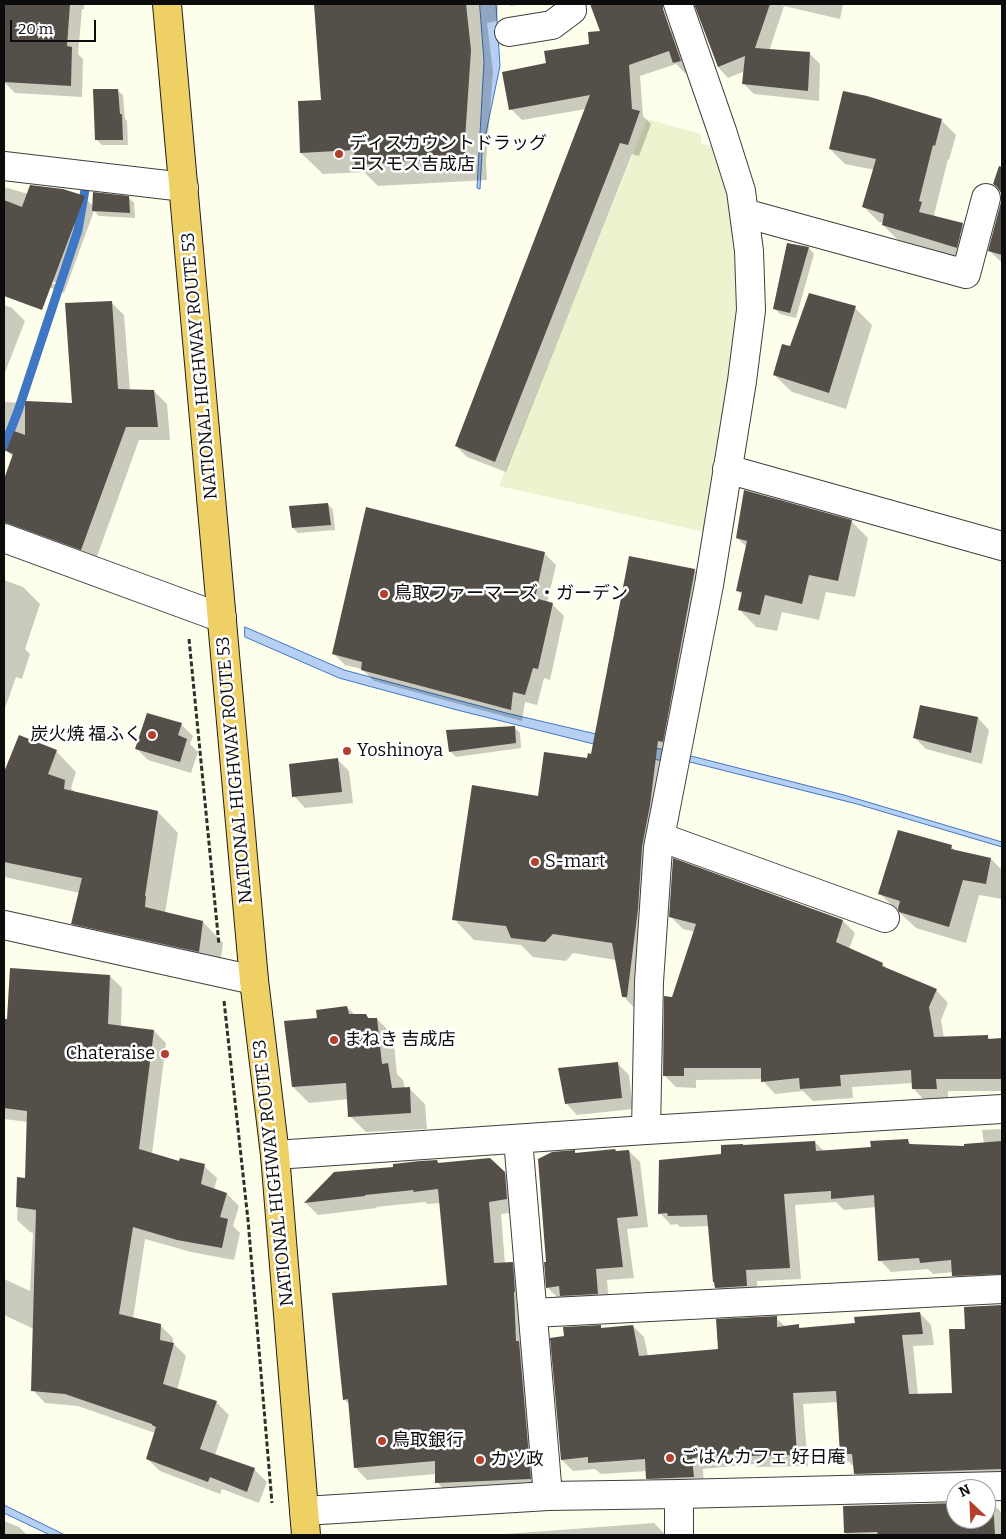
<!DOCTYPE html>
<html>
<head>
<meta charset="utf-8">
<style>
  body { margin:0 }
  #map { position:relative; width:1006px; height:1539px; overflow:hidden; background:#fefeed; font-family:Bitter,serif }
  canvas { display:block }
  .frame { position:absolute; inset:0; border:5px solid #0c0c0c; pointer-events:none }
  .north { position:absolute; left:946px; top:1479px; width:50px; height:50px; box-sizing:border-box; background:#fff; border:1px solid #9e9e9e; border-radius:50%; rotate:335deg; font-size:14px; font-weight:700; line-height:20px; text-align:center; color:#0c0c0c }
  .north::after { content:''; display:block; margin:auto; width:18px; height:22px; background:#b33f2d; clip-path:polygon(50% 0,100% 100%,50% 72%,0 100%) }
  .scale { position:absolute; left:10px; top:20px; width:86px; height:22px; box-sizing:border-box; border:2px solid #0c0c0c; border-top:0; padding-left:6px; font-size:15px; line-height:18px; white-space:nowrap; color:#0c0c0c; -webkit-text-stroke:4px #fff; paint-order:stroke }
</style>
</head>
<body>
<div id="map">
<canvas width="1006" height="1539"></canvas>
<div class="frame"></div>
<div class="north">N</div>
<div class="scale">20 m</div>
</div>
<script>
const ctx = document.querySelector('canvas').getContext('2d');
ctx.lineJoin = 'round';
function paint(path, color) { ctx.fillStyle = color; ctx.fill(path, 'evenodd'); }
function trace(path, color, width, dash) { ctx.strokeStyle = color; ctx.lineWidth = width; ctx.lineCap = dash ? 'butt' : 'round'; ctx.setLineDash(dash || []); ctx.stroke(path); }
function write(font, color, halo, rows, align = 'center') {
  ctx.font = font + ' Bitter,"Noto Sans JP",serif'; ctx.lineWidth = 5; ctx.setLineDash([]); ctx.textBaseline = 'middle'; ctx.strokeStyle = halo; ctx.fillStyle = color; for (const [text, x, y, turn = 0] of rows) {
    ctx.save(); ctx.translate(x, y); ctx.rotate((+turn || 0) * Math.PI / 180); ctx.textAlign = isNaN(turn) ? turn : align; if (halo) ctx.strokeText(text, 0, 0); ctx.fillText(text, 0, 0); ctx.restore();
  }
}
const farmland = new Path2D(`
  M647,119L701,134V144L716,146L730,202L738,304L726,403L705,532L499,486Z`);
const water = new Path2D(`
  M480,4H496L500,66L482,152L480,189L477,188L484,62Z
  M245,627L344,670L506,713L699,758L844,795L1002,842V847L857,804L686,761L658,760L457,710L339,678L245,637Z
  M4,1505L65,1535H50L4,1513Z`);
const shadow = new Path2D(`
  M6,4H84V9H82L78,54L83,59L82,97L15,93L4,82Z
  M316,4H498L497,21L487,23L493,72L486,162L487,180L378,186L364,172L323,174L301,153L323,101Z
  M509,4H522L511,6Z
  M591,4H652L667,41L671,31L681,41L691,72L685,73L676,64L640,76L643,116L651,124L639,156L632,154L506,472L467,457L456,446L586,109L522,120L511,109L547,64L591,46L601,32Z
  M696,4H712L710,36H712L715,4H725V25L732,4H843L840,19L784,6L769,51L810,54L820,64L819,101L754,94L744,84L745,71L728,78L718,67Z
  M117,90L123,95L125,119L127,121L128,145H102L96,139Z
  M867,97L942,121L956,135L949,160L948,159L934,215L936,217L963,224L977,239L971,262L898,240L883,225L884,223L879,222L864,207L875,170L845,164L830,149Z
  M4,187L28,194L84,197L94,207L129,198L134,203L135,218L99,216L94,211L64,293L4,269V264L58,286L59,284L4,262Z
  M1002,202V263L990,251Z
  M788,244L809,248L814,254L796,318L780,314L774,308Z
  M111,302L124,315L130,390L154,391L167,404L170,440H139L95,562L4,529V483L13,457L7,451L14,436L4,432V402L73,405Z
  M4,305L12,308L25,321L4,375Z
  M855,308L872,325L846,409L792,392L774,375L791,348Z
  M328,504L333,510L335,530L298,533L293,528Z
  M851,521L868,538L855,597L826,592L819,620L782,612L777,631L756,627L739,609L742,595L737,590L747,547L737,538Z
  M544,553L556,565L547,603L552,604L564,616L550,680L544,678L537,705L525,702L522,721L374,681L362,669L345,665L334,654Z
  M695,570L715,590L643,1017L623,996L616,960L573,953L566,961L533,957L521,945L474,940L454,919L539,798L592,755Z
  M4,580L23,587L40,604L25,649L30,654L22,679L16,677L4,711Z
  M921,706L978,718L989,730L982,764L926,749L915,738Z
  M181,724L193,736L190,744L198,752L191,773L148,760L137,749Z
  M514,727L520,733L521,748L456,757L451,752Z
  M20,737L56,751L76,772L71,788L76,793L158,812L178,833L165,913L203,922L223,943L219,972L92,944L72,923L80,893L4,877V775Z
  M338,760L349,771L353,803L305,808L294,796Z
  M951,846L957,852L991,859L1002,870V899L979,895L966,943L916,928L880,894Z
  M670,916L843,921L855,933L849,949L882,964L890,971L936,990L948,1003L941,1020L944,1038L988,1037L991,1040L1002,1039V1091H948V1100L925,1101L913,1088V1083L852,1087L853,1098L813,1101L803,1091L775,1094L763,1081V1079L696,1080V1088L676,1087L664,1075L673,998L695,932L683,929Z
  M110,976L122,988L121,1027L154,1031L166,1043L152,1154L180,1163L204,1166L217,1178L214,1190L227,1194L239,1206L233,1226L240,1233L234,1260L191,1252L145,1239L133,1319L160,1325L173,1338V1343L186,1356L177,1390L216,1402L229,1415L215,1455L255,1470L267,1482L259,1503L222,1489L220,1494L160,1471L147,1459L155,1433L78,1406L45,1403L33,1390L34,1329L4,1315V1279L30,1291L33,1233L30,1232L17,1220L19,1178L26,1179L28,1122L4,1119V1062H5Z
  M347,1007L355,1015H366L370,1019H377L393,1035L397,1074L403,1080L405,1089L409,1088L425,1104L427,1129L366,1132L350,1116L349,1099L309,1103L293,1087L318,1019Z
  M617,1063L629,1075L633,1109L577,1115L566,1103Z
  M1002,1129V1285L965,1287L954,1275L953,1272L933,1274L928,1269L891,1272L880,1260L876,1207L844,1210L836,1202L795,1205L801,1279L757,1281L758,1297L727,1299L716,1288L709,1226L680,1227L677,1224L671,1225L660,1213L722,1155L815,1142L825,1152L872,1148L907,1140L913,1146L965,1148L984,1144L982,1130Z
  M629,1151L640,1162L648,1227L627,1229L634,1278L607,1280L609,1305L559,1299L547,1287V1263L575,1152L577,1154Z
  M437,1161L439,1164L504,1173L517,1186L519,1212L501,1214L505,1264H512L525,1276L543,1491L449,1495L437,1482L436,1474L367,1480L355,1467L350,1405L344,1399L449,1286L441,1203L427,1204L425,1202L376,1207L377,1208L318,1215L306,1203L395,1168Z
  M1002,1306V1482L866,1485L855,1473L854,1465H852L841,1454L838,1402L803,1404L808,1466L757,1467L754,1464L703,1469L704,1488L659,1490L647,1478V1471L601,1474L595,1469L573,1471L562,1460L565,1337L600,1326L603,1329L633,1326L644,1337L648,1356L719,1350L776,1318L786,1327L798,1325L802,1329L856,1324L920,1313L931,1325L934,1345L913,1346L918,1395L954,1394L967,1330L965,1308Z
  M986,1503H992L1002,1513V1535H846L844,1507L956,1504V1519H986Z
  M4,1521L19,1527L27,1535H4Z
  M654,1523L666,1535H492Z
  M802,1534L803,1535H764Z`);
const stream = new Path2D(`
  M4,447L18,411L78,230L86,184`);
const building = new Path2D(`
  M4,4H70L67,46L72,47L71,86L4,82Z
  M314,4H466L471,50L465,140L466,158L355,165L354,150L300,153L298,101L321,100Z
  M590,4H663V9L681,61L673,63L669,51L629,65L632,109L640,111L628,145L620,143L495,462L455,446L590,95L509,110L502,72L546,63L544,51L589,44L588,32L600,31Z
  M694,4H770L755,48L810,52L808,91L742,84L745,56L718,67Z
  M93,89H118L120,114H122L123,140H95Z
  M843,91L867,96L942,119L935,146L933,145L919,201L922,202L919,212L963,223L957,248L882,225L884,214L862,207L876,159L829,149Z
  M999,166L1002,167V255L988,251L1001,202V193L997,187L993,184Z
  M30,185L63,189L85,196L42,310L4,296V200L22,207Z
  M93,192L129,196L130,213L92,211Z
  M787,243L809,247L790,313L773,309Z
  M809,293L856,306L829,393L773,375L782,344L790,346Z
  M112,301L118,389L154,390L158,427H126L81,550L4,522V479L13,454L6,451L14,431L25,435V401L72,403L65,303Z
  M744,490L852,520L838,581L809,575L802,604L765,595L760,615L738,610L742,592L736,591L747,541L736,538Z
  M328,503L331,525L292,528L289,506Z
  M366,507L545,552L535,598L553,603L538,669L533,668L525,695L513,692L511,710L361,670L362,662L332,654Z
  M629,556L695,569L663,742L658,741L650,805L642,847L638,909L627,997H622L612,943L553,934L545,942L511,938L506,926L452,920L472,785L538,796L544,752L587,758L588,753L591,754Z
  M920,705L978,717L971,753L913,738Z
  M147,713L182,723L178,735L187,739L180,762L135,749Z
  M515,726L516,743L449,752L446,730Z
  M19,735L57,750L48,774L65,780L64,789L158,811L145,896H146L145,907L203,921L199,952L71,924L82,878L4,862V772Z
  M338,758L342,792L292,797L289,764Z
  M898,830L952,845L951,849L991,858L986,884L963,880L949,927L899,912L898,909L900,901L878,894Z
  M673,858L843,920L836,942L883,963L882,966L937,989L929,1007L934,1037L988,1035V1039L1002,1038V1079H936L937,1089H912L911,1070L840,1075L841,1086L800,1089L799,1078L761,1082V1068H684V1076H663L664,996L672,997L696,924L669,917Z
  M10,968L110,975L108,1024L154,1030L139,1149L179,1161L180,1158L205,1164L201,1184L227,1193L220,1217L228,1219L222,1248L177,1240L133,1227L119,1314L161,1324L160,1340L174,1343L163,1384L217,1401L200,1449L255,1468L247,1492L210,1477L208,1482L146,1459L156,1427L152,1425V1424L65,1394L31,1391L36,1210L16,1207L17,1177L25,1178L27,1111L4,1108L5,1019H7Z
  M347,1006L349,1014H366L368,1018H377L382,1064L388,1063L392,1088L410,1087L411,1113L348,1117L346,1083L292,1087L284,1021L317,1018L316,1010Z
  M618,1062L622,1098L565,1104L558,1068Z
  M908,1139L909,1144L964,1146V1144L1002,1141V1274L952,1276L951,1260L920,1263L919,1258L878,1261L874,1195L831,1199V1191L784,1194L790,1268L746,1270L747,1286L715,1288L714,1282H713L707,1215L668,1216L667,1213L658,1214L659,1160L721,1154V1145L743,1144V1145L815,1141L816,1151L871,1147L870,1141Z
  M615,1149L616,1151L629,1150L638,1216L617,1218L623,1267L596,1269L598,1294L560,1296L559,1286L546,1288L544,1262H546L538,1159L552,1152L575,1150V1153Z
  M490,1158L505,1172L507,1199L489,1202L494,1263L513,1262L515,1292H514L516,1341H519L531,1479L435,1483V1461L354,1468L348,1399L343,1400L332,1293L447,1285L438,1189L413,1192L414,1190L365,1195V1196L304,1203L334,1172L393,1167V1164L420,1161L437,1160L438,1163Z
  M1002,1305V1469L854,1474L852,1454H840L836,1391L793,1393L797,1455L744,1456V1453L692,1458L694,1477L671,1478L646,1479L645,1459L588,1463V1457L561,1460L550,1338L564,1336L563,1327L601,1325V1328L633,1325L639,1356L718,1349L716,1319L777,1316V1327L799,1324V1328L855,1323L854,1317L920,1312L923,1334L902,1335L909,1394L952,1393L949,1329H965L964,1307Z
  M986,1502H993L995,1535H878L877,1532L844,1533L843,1506L956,1503V1519H986Z`);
const path = new Path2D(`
  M189,639L219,945
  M224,1001L248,1220L272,1503`);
const minor = new Path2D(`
  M509,32L552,25L572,10L571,4
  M4,166L184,187
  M744,213L966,274L986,198
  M727,469L1002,546
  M4,538L222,618
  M660,837L885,918
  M4,925L254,980
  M646,1130L649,982L658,848L709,585L742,381L751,310L749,251L741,191L722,131L678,4
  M518,1139L548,1496
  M275,1155L646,1130L1002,1109
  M533,1313L1002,1289
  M679,1494V1535
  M304,1511L548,1496L679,1494L1002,1486`);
const trunk = new Path2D(`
  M167,4L254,980L275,1155L306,1535`);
const markers = [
  [339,154,5,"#b33f2d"],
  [384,594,5,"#b33f2d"],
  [152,735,5,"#b33f2d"],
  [347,751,5,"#b33f2d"],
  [535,862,5,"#b33f2d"],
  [334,1040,5,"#b33f2d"],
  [165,1054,5,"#b33f2d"],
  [382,1441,5,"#b33f2d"],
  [670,1458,5,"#b33f2d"],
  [480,1460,5,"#b33f2d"]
];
const poiNames = [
  ["ディスカウントドラッグ",349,144],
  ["コスモス吉成店",349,165],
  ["鳥取ファーマーズ・ガーデン",394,594],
  ["炭火焼 福ふく",142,735,"right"],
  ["Yoshinoya",357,751],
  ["S-mart",545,862],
  ["まねき 吉成店",344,1040],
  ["Chateraise",155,1054,"right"],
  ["鳥取銀行",392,1441],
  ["ごはんカフェ 好日庵",680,1458],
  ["カツ政",490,1460]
];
const streetNames = [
  ["NATIONAL HIGHWAY ROUTE 53",200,366,-95],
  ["NATIONAL HIGHWAY ROUTE 53",235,770,-95],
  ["NATIONAL HIGHWAY ROUTE 53",274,1173,-96]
];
paint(farmland, '#eff2ce');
paint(water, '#b5d0f2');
trace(water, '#4077c4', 1);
paint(shadow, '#0003');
trace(stream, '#4077c4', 9);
paint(building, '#545049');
trace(minor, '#3f3f3f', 30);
trace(trunk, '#1d1d1d', 30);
trace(path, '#2e2e2e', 3, [5, 2.5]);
trace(minor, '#fff', 28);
trace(trunk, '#eed064', 28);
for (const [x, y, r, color] of markers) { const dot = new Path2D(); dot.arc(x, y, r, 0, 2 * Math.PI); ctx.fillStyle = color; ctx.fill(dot); trace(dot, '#fff', 2); }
write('18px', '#0c0c0c', '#fff', poiNames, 'left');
write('18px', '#0c0c0c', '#fff', streetNames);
</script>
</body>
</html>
